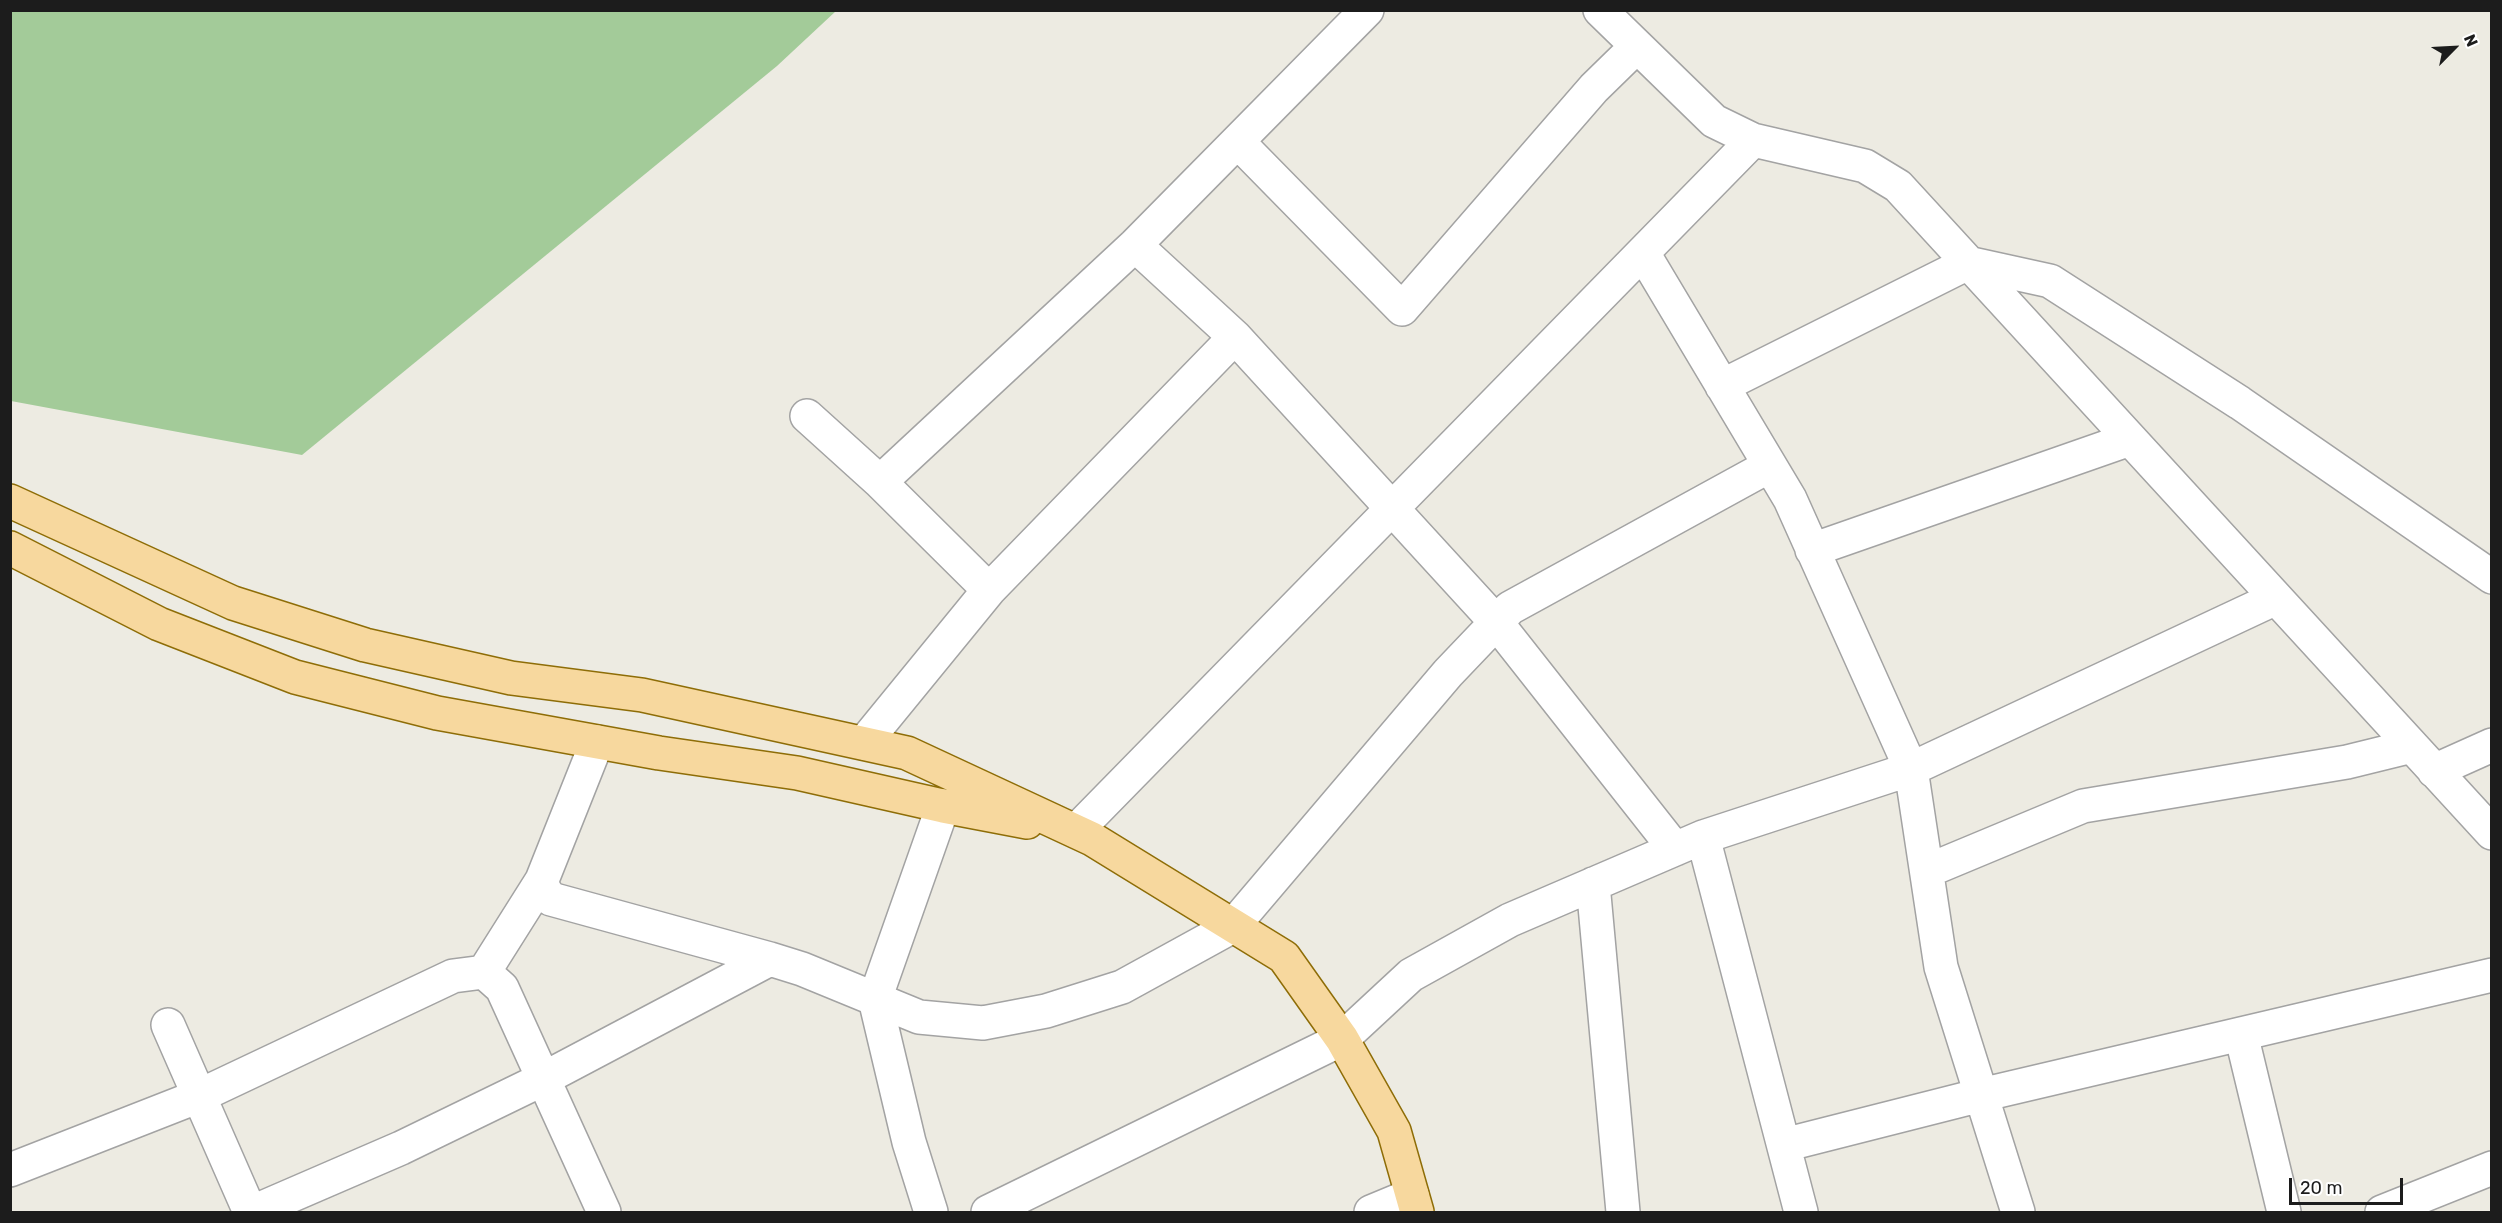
<!DOCTYPE html>
<html>
<head>
<meta charset="utf-8">
<style>
  body { margin:0 }
  #map { position:relative; width:2502px; height:1223px; overflow:hidden; background:#edebe2; font-family:Rubik,sans-serif }
  canvas { display:block }
  .frame { position:absolute; inset:0; border:12px solid #1c1c1c; pointer-events:none }
  .north { position:absolute; left:2424px; top:18px; width:60px; height:60px; -webkit-text-stroke:4px #fff; paint-order:stroke; rotate:66deg; font-size:16px; font-weight:700; line-height:24px; text-align:center; color:#1c1c1c }
  .north::after { content:''; display:block; margin:auto; width:21px; height:27px; background:#1c1c1c; clip-path:polygon(50% 0,100% 100%,50% 72%,0 100%) }
  .scale { position:absolute; left:2289px; top:1178px; width:114px; height:27px; box-sizing:border-box; border:3px solid #1c1c1c; border-top:0; padding-left:8px; font-size:18px; line-height:21px; white-space:nowrap; color:#1c1c1c; -webkit-text-stroke:4px #fff; paint-order:stroke }
</style>
</head>
<body>
<div id="map">
<canvas width="2502" height="1223"></canvas>
<div class="frame"></div>
<div class="north">N</div>
<div class="scale">20 m</div>
</div>
<script>
const ctx = document.querySelector('canvas').getContext('2d');
ctx.lineJoin = 'round';
function paint(path, color) { ctx.fillStyle = color; ctx.fill(path, 'evenodd'); }
function trace(path, color, width, dash) { ctx.strokeStyle = color; ctx.lineWidth = width; ctx.lineCap = dash ? 'butt' : 'round'; ctx.setLineDash(dash || []); ctx.stroke(path); }
const forest = new Path2D(`
  M10,11L11,10L836,11L777,66L302,455L11,401Z`);
const minor = new Path2D(`
  M1637,46L1714,121L1753,140
  M1238,142L1402,309L1594,88L1637,46L1600,10
  M1135,245L1235,337L1496,622L1675,849
  M1643,253L1790,499L1911,769L1941,967L2018,1212
  M1722,386L1968,263L2050,281L2240,403L2492,577
  M807,416L880,482L989,590
  M880,482L1135,245L1367,10
  M1812,550L2130,439
  M597,742L542,880L544,890L551,899L770,959
  M864,743L989,590L1235,337
  M2434,771L2492,745
  M1076,831L1753,140L1865,166L1898,186L2492,833
  M1703,837L1801,1212
  M1927,871L2083,806L2347,762L2412,746
  M1593,884L1623,1212
  M484,972L542,880
  M168,1025L250,1212
  M2241,1034L2284,1212
  M1784,1145L1981,1095L2492,975
  M10,1170L199,1096L453,976L484,972L502,988L604,1212
  M253,1212L401,1148L543,1079L770,959L802,969L919,1017L983,1023L1046,1011L1122,987L1233,926L1448,673L1510,608L1769,466
  M931,1212L909,1142L875,999L943,806
  M988,1212L1342,1039L1411,975L1510,920L1703,837L1911,769L2276,598
  M1371,1212L1412,1195
  M2382,1212L2492,1168`);
const major = new Path2D(`
  M10,501L233,603L365,645L511,678L642,695L907,753L1092,839L1284,957L1342,1039L1394,1131L1417,1212
  M10,548L159,624L295,677L437,713L659,753L797,773L943,806L1027,822`);
paint(forest, '#a3cb99');
trace(minor, '#a3a3a3', 36);
trace(major, '#8e6d07', 36);
trace(minor, '#fff', 33);
trace(major, '#f7d89e', 33);
</script>
</body>
</html>
